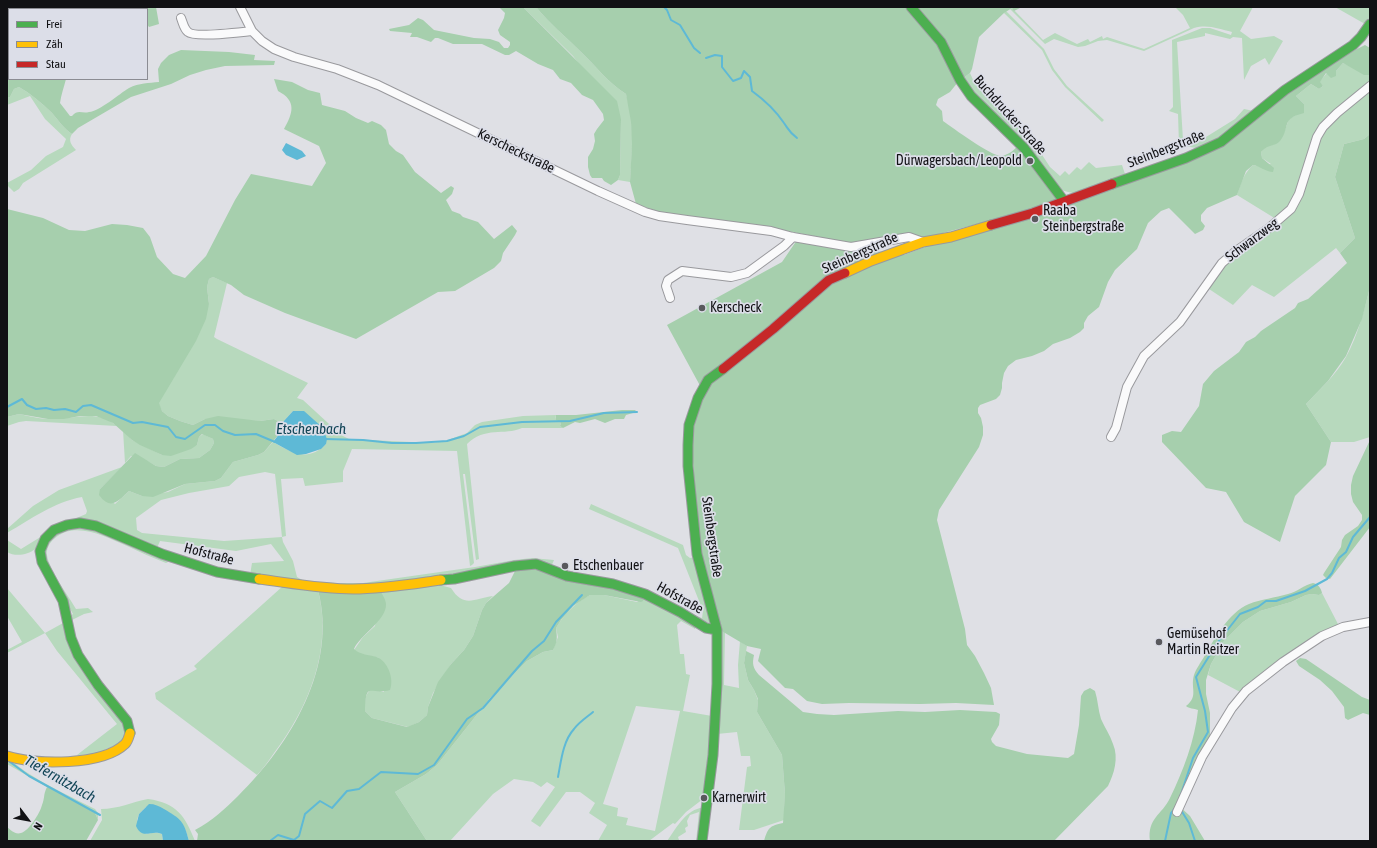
<!DOCTYPE html>
<html>
<head>
<meta charset="utf-8">
<style>
  body { margin:0 }
  #map { position:relative; width:1377px; height:848px; overflow:hidden; background:#dfe0e5; font-family:"Asap Condensed",sans-serif }
  canvas { display:block }
  .frame { position:absolute; inset:0; border:8px solid #111114; pointer-events:none }
  .legend { position:absolute; left:8px; top:8px; width:140px; height:72px; box-sizing:border-box; background:#dcdee8; border:1px solid #8b8c93; margin:0; padding:5px 7px; list-style:none; font-size:12px; color:#111114 }
  .legend li { display:flex; align-items:center; gap:8px; height:20px }
  .legend b { width:20px; border:1px solid #8b8c93 }
  .north { position:absolute; left:8px; top:800px; width:40px; height:40px; -webkit-text-stroke:3px #dcdee8; paint-order:stroke; rotate:122deg; font-size:11px; font-weight:700; line-height:16px; text-align:center; color:#111114 }
  .north::after { content:''; display:block; margin:auto; width:14px; height:18px; background:#111114; clip-path:polygon(50% 0,100% 100%,50% 72%,0 100%) }
</style>
</head>
<body>
<div id="map">
<canvas width="1377" height="848"></canvas>
<div class="frame"></div>
<ul class="legend">
<li><b style="height:5px;background:#4caf50"></b>Frei</li>
<li><b style="height:5px;background:#ffc107"></b>Zäh</li>
<li><b style="height:5px;background:#c62828"></b>Stau</li>
</ul>
<div class="north">N</div>
</div>
<script>
const ctx = document.querySelector('canvas').getContext('2d');
ctx.lineJoin = 'round';
function paint(path, color) { ctx.fillStyle = color; ctx.fill(path, 'evenodd'); }
function trace(path, color, width, dash) { ctx.strokeStyle = color; ctx.lineWidth = width; ctx.lineCap = dash ? 'butt' : 'round'; ctx.setLineDash(dash || []); ctx.stroke(path); }
function write(font, color, halo, rows, align = 'center') {
  ctx.font = font + ' "Asap Condensed",sans-serif'; ctx.lineWidth = 3.5; ctx.setLineDash([]); ctx.textBaseline = 'middle'; ctx.strokeStyle = halo; ctx.fillStyle = color; for (const [text, x, y, turn = 0] of rows) {
    ctx.save(); ctx.translate(x, y); ctx.rotate((+turn || 0) * Math.PI / 180); ctx.textAlign = isNaN(turn) ? turn : align; if (halo) ctx.strokeText(text, 0, 0); ctx.fillText(text, 0, 0); ctx.restore();
  }
}
const green = new Path2D(`
  M523,7H536C549,23 565,36 580,51C595,65 608,83 626,94C635,122 632,153 630,182L618,180L620,175L621,119L573,56Z
  M1175,7H1253L1240,31L1251,39L1274,36L1283,41L1269,65L1265,58L1251,66L1244,80L1242,38L1233,37L1230,39L1205,33V36L1177,42L1183,140L1206,137L1235,119L1244,109L1254,111L1219,139L1196,148L1179,145L1178,114L1169,111L1173,107L1172,40L1202,28H1210L1231,35L1232,32C1219,29 1208,24 1194,28L1144,51L1107,40L1098,41L1085,46L1078,47L1054,39L1045,44L1010,9L1012,8L1043,40L1055,33L1077,44L1088,39L1090,42L1102,36L1103,39L1107,37L1144,49L1190,28L1183,15Z
  M1335,7H1370V16L1365,24Z
  M1006,11L1044,49L1054,69L1067,86L1104,120L1102,122L1065,87L1052,70L1042,50L1004,13Z
  M1343,63L1369,75H1370V83L1326,119L1292,202L1276,219L1237,195C1241,183 1244,173 1253,165L1258,166L1271,164L1262,158L1261,152L1266,146L1274,144L1283,135L1289,119L1296,115L1304,104L1296,96L1311,84L1319,89L1323,86L1319,82L1327,73L1336,71Z
  M970,73L974,82L981,91L1031,138L1050,167L1060,176L1065,171L1069,175L1077,167L1081,170L1089,162L1096,168L1122,165L1125,174L1073,193L1068,192L1061,190L962,79Z
  M19,87C31,94 42,103 52,113C59,121 63,128 72,134C68,140 71,145 76,150L23,183L19,189L14,192L7,185V183L31,170L46,156L63,147L66,139L45,119L30,96L7,105V98L10,97L14,89Z
  M1370,88V134L1364,139L1344,144L1335,177L1355,238L1340,253L1336,248L1274,297L1252,285L1233,305L1206,287L1218,271L1292,210L1321,133Z
  M213,277L227,283L214,337L217,339L308,383L297,398L303,400L341,435L349,439L432,443L445,441L467,433L475,425L482,422L523,416L556,415C555,420 557,420 561,423L560,426L563,428H522C504,436 485,426 467,444L479,559L476,560L465,474H463L474,563L472,565L470,566L457,451L352,449L343,471V482L305,486L303,478L281,479L286,536L282,537L283,542L293,561L297,577L304,581L336,583H363L475,567L514,560L532,558L554,560L551,567L475,573L353,586L250,575L252,563L284,561L271,544L236,551L160,541L157,548L67,522L86,514L87,511L82,497C54,502 31,519 7,533V529L33,506L59,490L122,467L100,489L115,504L129,491L142,496L168,492L185,484L215,481L221,478L233,462L258,455L264,452L273,442C291,452 308,463 326,444L293,411L282,423L274,419L260,421L205,419L193,425L180,421L168,416L162,411L158,403L209,304L207,287L209,279ZM265,472L275,474L282,537L224,541L142,533L137,530L136,518L161,500L189,493L229,486L239,477Z
  M1370,287V437L1354,442H1331L1306,404C1320,389 1336,375 1346,357C1358,335 1364,311 1370,287Z
  M19,414C29,416 40,419 50,419C75,420 95,408 117,426L26,421L19,422L7,426V417Z
  M123,430L132,440L162,455L197,445L199,437L203,434L213,439L214,443L210,450L199,458L180,459L164,467L156,466L149,462L131,456L125,463Z
  M591,504L683,545L686,555L690,558L695,557L710,622L709,623L681,610L702,618L703,611L678,548L589,509Z
  M86,526L172,560L166,563C153,558 140,552 127,546C105,537 75,520 54,539C50,542 46,549 47,555C49,570 68,595 76,609L88,608L93,612L84,614L70,621V616L73,614L48,570L44,545L55,532Z
  M47,533C43,538 40,545 35,549C28,555 15,557 7,552V540L21,549Z
  M436,584L451,588C464,609 475,598 493,596L486,603L482,610L473,636L464,650L451,664L433,693L428,707L427,715L419,722L408,727L372,718L365,711C365,702 364,694 372,689L384,692L379,658L357,653L354,650L363,637L375,626L380,590Z
  M283,586L318,590C333,648 309,707 274,753C269,760 264,768 257,775L156,699L155,693L197,669L194,666Z
  M7,588L45,633L65,622L66,628L125,722L126,740L96,754L77,755L117,724L57,651L45,633L7,653V650L22,642L7,616Z
  M1322,593L1339,626L1242,693L1208,675L1211,664L1224,641L1243,622L1260,611L1291,602L1306,595L1312,594L1319,595Z
  M590,595H604L637,602L644,597L696,626L695,629L681,621L677,625L680,654H684L686,674L690,675L683,711L712,716L703,799L686,812L675,824L673,823L649,841H598L607,825L589,813L595,803L580,792H566L540,827L531,821L555,787L547,782L541,787L533,782L514,779L493,794L450,841H427L395,792L426,774L437,765L490,698L527,661L543,652L553,650L558,637L556,628C565,613 575,603 590,595ZM636,706L680,711L655,831L626,825L628,818L617,816L618,808L603,804Z
  M720,630L725,632L724,685L739,688L738,665L740,641L747,646L744,663L748,680L754,690L758,700L757,712L782,755L785,794L784,820L754,830H739L747,767L751,766L750,756H741L737,732L717,734Z
  M7,759C16,763 22,770 31,775C51,788 74,798 95,809L98,813V820L95,813L64,794L47,787L7,764Z
  M148,799C177,803 185,816 195,841H189C183,815 170,811 146,807L139,814L137,820L146,834C152,833 157,832 162,834L163,841H90L102,820L101,809C118,809 132,802 148,799Z
  M700,808H701L699,841H696L699,812L690,815L687,821L688,826L685,828L686,832L678,837L679,840L667,841C676,829 684,812 700,808Z`);
const forest = new Path2D(`
  M7,7H70L69,9H9V79H66C64,87 61,95 60,103L70,116H72C78,109 82,114 89,112C100,111 119,94 129,88C139,83 149,83 159,82L158,69L161,63L169,55L181,50L229,52L255,55L254,60L275,61L274,65L225,66L206,70L190,75L171,84L131,97L78,128L72,134C63,128 59,121 52,113C42,103 31,94 19,87L14,89L10,97L7,98Z
  M121,7H156L159,24L149,27L147,24V9H122Z
  M499,7H523L617,101L621,119L620,175L618,180L611,185L604,181L602,178H592L590,175L588,167V157L593,149L595,141L594,134L597,129L604,120L603,114L593,100L582,95L571,83L560,79L553,70L538,64L516,51L509,55H505L482,44H453L438,38H435L431,42L417,37H410L412,33L390,31L389,29L409,25L418,18L423,20L434,30L474,38L490,39L499,42L504,48H508L510,45V42L500,35L498,30L504,18L505,13Z
  M536,7H907L934,38L958,82L950,92L938,99L936,105L942,111L943,121C953,128 992,157 1002,156C1009,154 1014,151 1018,145L1064,201L924,238L851,243L771,228L660,212L636,204L630,182L632,144L631,122L626,94C608,83 595,65 580,51C565,36 549,23 536,7Z
  M914,7H1022L1014,11L1012,8L1004,13L979,37L972,69L970,73L962,79Z
  M1365,45L1370,48L1369,75H1364L1343,63L1336,71V76L1331,78L1326,73L1320,82L1323,86L1319,89L1311,84L1296,96L1304,104V113C1280,119 1291,127 1280,141C1275,147 1269,143 1261,152L1262,158L1274,168L1273,172C1266,172 1260,166 1253,165L1246,171L1237,195L1207,208L1201,215V221L1205,226L1203,230L1195,234L1169,208L1161,211L1148,223L1137,249L1115,270L1108,282L1099,307L1088,316L1084,323V328L1080,332L1070,338L1053,344L1044,351L1032,356L1016,360L1008,366L1004,373L1002,383V388L1000,395L996,399L980,405L978,408V413L981,418L983,427V435L979,447L939,510L937,520L965,629L967,645L975,656L984,673L991,688L994,705L956,703L920,704L849,703L822,704L807,701L793,689L785,688L758,661L761,649L747,646L720,630L706,579L697,522L691,432L704,393L667,325L782,262L797,240L904,255L951,237L1187,161L1349,53Z
  M274,79L292,82L308,90L320,93L322,105L345,111L356,118L368,123L372,121L381,125L386,130L389,144L396,151L403,155L415,172L441,193L451,186L454,188L452,194L446,200L452,211L460,214L463,217L478,222L494,239L512,225L517,231L515,235L503,253L501,261L494,268L455,291L438,292L356,339L285,313L244,295L231,285L213,277L209,279L207,287L209,304L206,319L196,341L159,403L162,411L168,416L180,421L193,425L205,419L218,416L260,421L274,419L282,423L280,433L264,452L258,455L233,462L221,478L215,481L185,484L153,497L142,496L129,491C118,501 111,511 99,495L100,489L135,453L156,466L164,467L180,459L199,458L210,450L214,443L213,439L202,434L199,437L197,445L191,449L171,456L162,455L140,445L132,440L113,423L96,416H80L64,419H48L19,414L7,417V209L43,218L69,230L85,231L112,224L127,225L143,228L150,237L157,257L173,274L185,278L206,256L235,200L251,174L312,186L326,163L319,146L284,129C293,113 297,101 278,91Z
  M1370,134V287L1362,319L1346,356L1328,381L1306,404L1331,442L1326,465L1295,496L1280,542L1244,522L1226,492L1206,488L1162,442V435L1172,431L1181,432L1199,406L1203,384L1214,371L1239,352L1246,342L1255,337L1261,331L1295,308L1298,303L1308,299L1328,281L1347,263L1340,253L1355,238L1335,177L1344,144L1364,139Z
  M622,410H636L633,413L626,415L624,419H615L605,423L595,419L580,423L575,422L563,428L560,426L561,423L556,420V415H576Z
  M1370,440V527L1330,579L1326,578L1323,575L1324,573L1341,547L1342,540L1345,535L1358,526L1362,520V515L1353,502L1351,494V485L1353,476Z
  M526,567L644,597L643,601L641,602L604,595H590L573,606L561,620L556,628C557,636 558,642 553,650L543,652L527,661L490,698L437,765L426,774L395,792L427,841H197L198,834L195,830C212,821 225,809 238,796C291,744 338,666 318,590H380C382,594 386,600 386,604C387,620 359,636 354,649C361,656 371,654 379,658C389,664 394,680 390,690C370,696 366,679 365,711L372,718L407,727L419,722L427,715L428,707L438,682L451,664L464,650L473,636L482,610L486,603L509,583L516,569Z
  M1313,583C1318,584 1321,588 1322,593L1319,595L1312,594L1306,595L1291,602L1260,611L1243,622L1224,641L1211,664L1206,680V694L1210,713V738L1178,805L1190,816L1205,841H1150C1147,818 1162,815 1170,798C1183,771 1195,740 1198,710C1194,708 1189,709 1186,706C1199,696 1190,688 1194,675C1196,669 1201,662 1204,657C1215,638 1228,613 1249,604C1261,599 1275,598 1288,594C1297,592 1304,585 1313,583Z
  M746,651L754,655C752,664 753,668 759,675L803,712L817,714L834,715L898,711L925,712L960,710L996,712L1000,714L999,725L991,739L992,742L996,746L1027,754L1068,758L1074,754L1079,725L1081,696L1084,691L1090,688L1095,691C1098,700 1098,710 1101,719C1105,728 1110,735 1113,744C1119,758 1114,774 1108,786L1054,841H764C768,827 770,826 783,823L785,794L782,755L757,712L758,699L754,690L748,680L744,663Z
  M1300,658L1306,659L1362,697L1370,700V715L1363,713L1348,720L1345,718L1344,707L1332,691L1320,680L1299,666L1296,661Z
  M47,787L64,794L95,813L98,820L86,841H7V827C11,830 15,835 21,833C29,831 40,813 42,805C45,798 43,795 47,787Z`);
const water = new Path2D(`
  M286,143L302,151L306,156L297,160L286,155L282,150Z
  M293,411H304L322,427L327,439L326,444L321,449L306,454L297,455L273,442L280,433L282,423Z
  M149,804C155,804 159,806 164,809C181,819 184,821 189,841H163L162,834C151,829 143,841 136,826L139,814Z`);
const stream = new Path2D(`
  M664,7L667,10L671,20L680,25L694,48L700,53
  M706,58L715,55L722,56V67L733,81L741,78L744,71L750,77L752,91C763,99 776,111 784,123C789,130 789,132 797,138
  M7,407L22,399L27,405L36,409L46,408L54,410L65,409L76,412L83,406L91,405L133,423L142,422L168,427L176,437L185,439L205,425H215L223,431L235,435L256,434L275,442
  M325,439L363,440L392,443H416L447,441L464,436L480,427L522,422L570,421L604,413L637,412
  M10,762L29,776L100,815
  M558,777C561,761 563,741 574,729C579,722 587,717 593,712
  M1180,797L1193,758L1208,732L1205,711L1196,677L1218,642L1240,614L1258,607L1266,601H1276L1305,591L1327,579L1332,573L1339,558L1346,552L1353,537L1370,517
  M1181,810L1189,823L1195,841
  M270,841L278,835L294,840L299,836L305,814L320,801L332,808L347,791L359,789L381,772L418,774L434,765L467,719L483,708L532,651L544,641L556,622L582,595
  M1165,841L1171,813L1175,808`);
const street = new Path2D(`
  M240,7L252,31L262,41L274,49L294,57L337,69L378,85L598,191L645,212L659,216L687,220L771,231L793,237L851,247L909,237L923,242
  M181,18C183,23 184,29 188,32C195,38 241,32 252,31
  M670,298L666,286L668,280L682,271L731,277L747,273L784,246L793,237
  M1111,437L1116,428L1127,387L1144,356L1180,322L1222,263L1236,251L1269,228L1291,209L1299,194L1317,137L1323,127L1337,113L1370,86
  M1177,812L1202,757L1232,708L1246,691L1283,662L1322,636L1343,627L1370,622`);
const fast = new Path2D(`
  M911,7L941,42L960,80L971,96L1024,148L1064,201
  M1112,184L1186,158L1221,142L1285,90L1353,45L1361,37L1370,24
  M441,580L454,579L515,566L536,564L567,576L613,584L645,594L680,612L706,628L717,630
  M130,733L127,721L98,685L78,655L71,638L63,601L42,562L40,551L45,539L54,530L67,525L80,523L96,526L162,554L217,572L259,579
  M702,841L713,755L717,684V630L697,554L688,466V445L689,425L698,398L708,380L723,369`);
const slow = new Path2D(`
  M845,273L871,261L923,242L951,237L991,225
  M259,579C290,583 322,589 353,589C383,589 412,584 441,580
  M7,756C36,765 102,766 125,744C128,741 129,736 130,733`);
const jam = new Path2D(`
  M991,225L1033,213L1112,184
  M723,369L773,329L829,280L845,273`);
const markers = [
  [1030,161,4,"#59595d"],
  [1035,219,4,"#59595d"],
  [702,308,4,"#59595d"],
  [565,566,4,"#59595d"],
  [1159,642,4,"#59595d"],
  [704,798,4,"#59595d"]
];
const streetNames = [
  ["Buchdrucker-Straße",1010,115,48],
  ["Steinbergstraße",1166,149,-21],
  ["Kerscheckstraße",516,151,26],
  ["Schwarzweg",1252,240,-37],
  ["Steinbergstraße",860,253,-24],
  ["Steinbergstraße",712,537,82],
  ["Hofstraße",209,554,15],
  ["Hofstraße",680,598,29]
];
const poiNames = [
  ["Dürwagersbach/Leopold",1022,161,"right"],
  ["Raaba",1043,211],
  ["Steinbergstraße",1043,227],
  ["Kerscheck",710,308],
  ["Etschenbauer",573,566],
  ["Gemüsehof",1167,634],
  ["Martin Reitzer",1167,650],
  ["Karnerwirt",712,798]
];
const waterNames = [
  ["Etschenbach",311,429],
  ["Tiefernitzbach",60,779,30]
];
paint(green, '#b7d9bd');
paint(forest, '#a6cfad');
paint(water, '#5eb9d6');
trace(stream, '#5eb9d6', 2);
trace(street, '#99999d', 10);
trace(fast, '#99999d', 11);
trace(slow, '#99999d', 11);
trace(jam, '#99999d', 11);
trace(street, '#fafafb', 8);
trace(fast, '#4caf50', 9);
trace(slow, '#ffc107', 9);
trace(jam, '#c62828', 9);
for (const [x, y, r, color] of markers) { const dot = new Path2D(); dot.arc(x, y, r, 0, 2 * Math.PI); ctx.fillStyle = color; ctx.fill(dot); trace(dot, '#dcdee8', 1.5); }
write('14px', '#111114', '#dcdee8', streetNames);
write('14px', '#111114', '#dcdee8', poiNames, 'left');
write('italic 15px', '#124556', '#dcdee8', waterNames);
</script>
</body>
</html>
